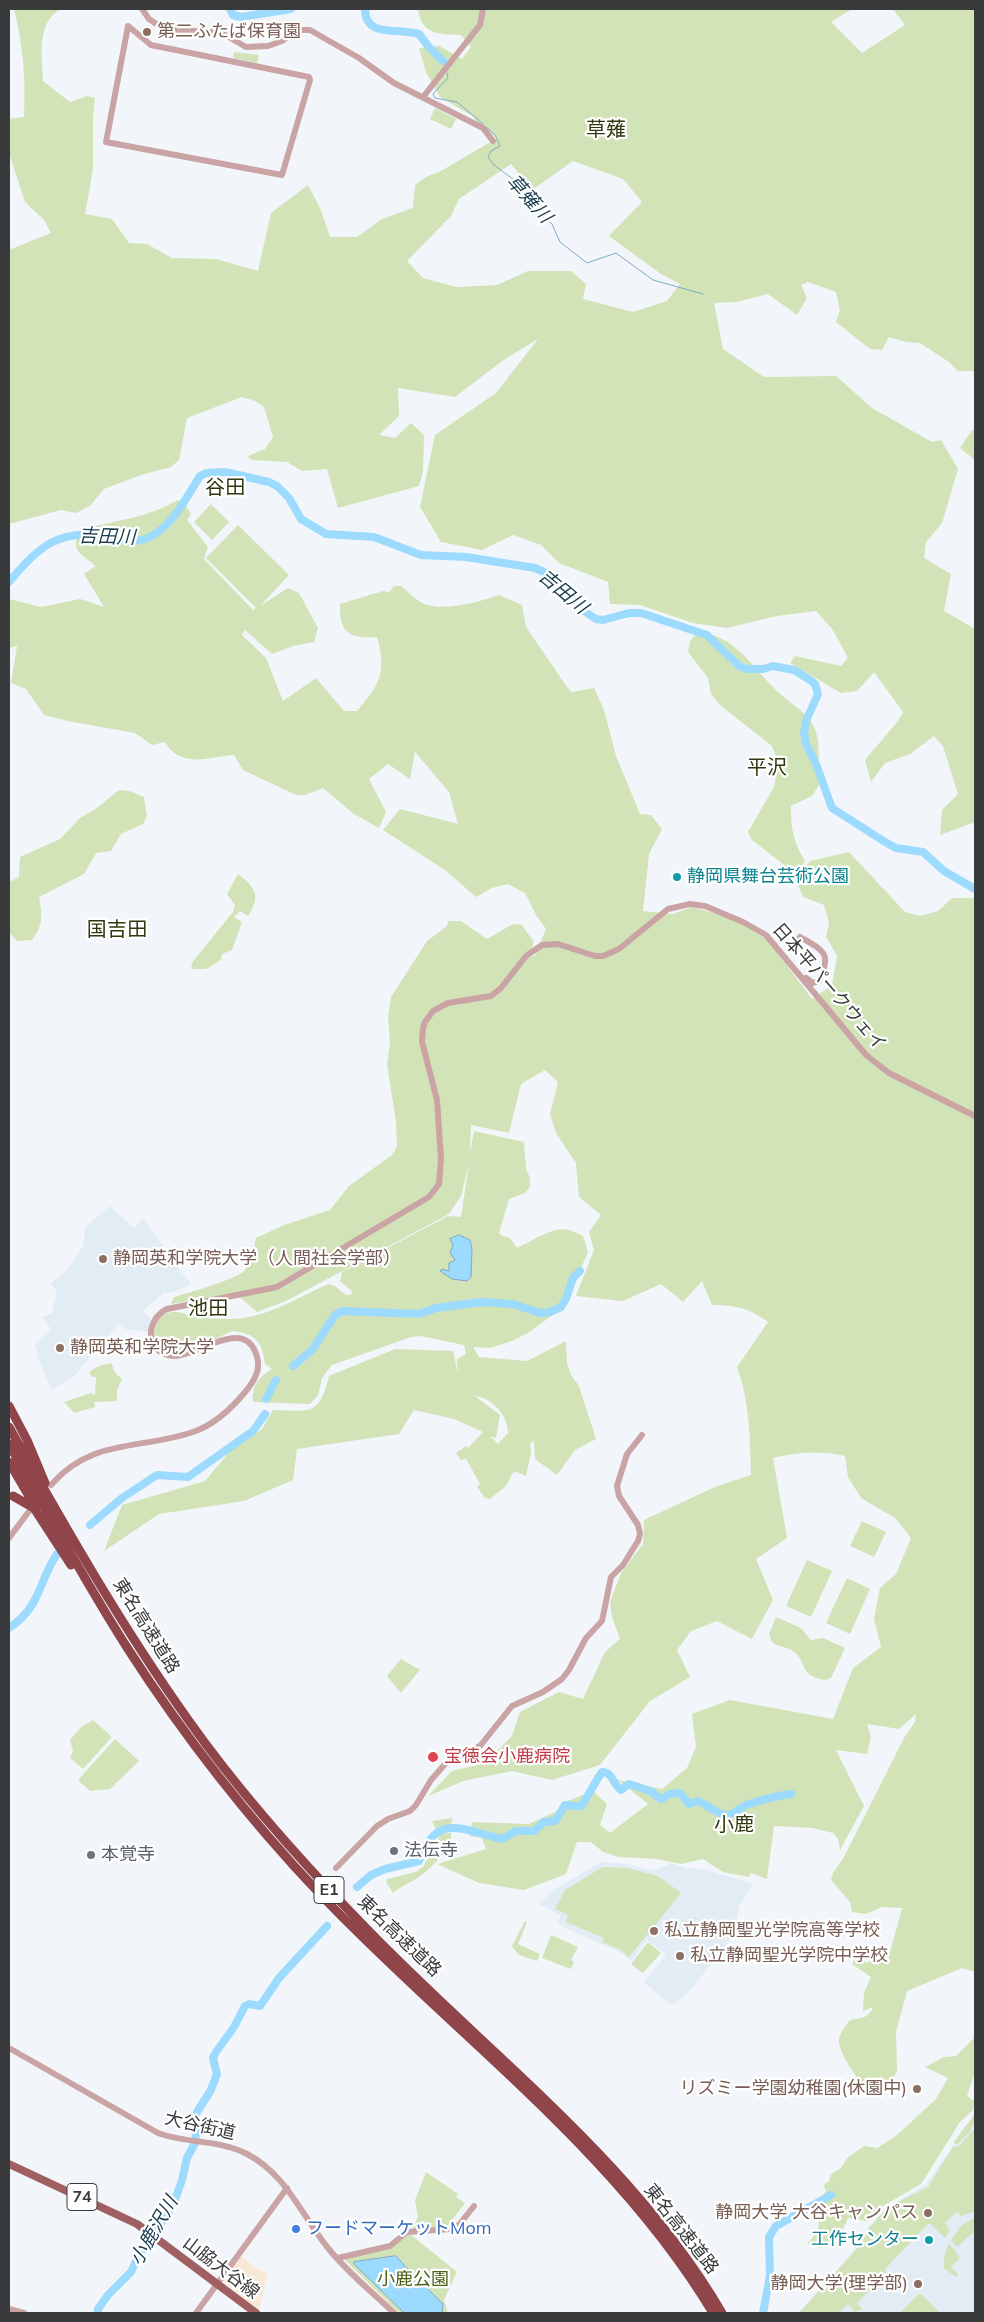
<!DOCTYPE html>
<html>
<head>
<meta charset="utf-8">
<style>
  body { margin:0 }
  #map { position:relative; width:984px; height:2322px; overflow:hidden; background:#f2f6fa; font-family:Mulish,sans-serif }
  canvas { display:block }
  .frame { position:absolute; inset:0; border:10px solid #383a3b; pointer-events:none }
</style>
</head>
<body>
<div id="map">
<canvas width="984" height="2322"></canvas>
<div class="frame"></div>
</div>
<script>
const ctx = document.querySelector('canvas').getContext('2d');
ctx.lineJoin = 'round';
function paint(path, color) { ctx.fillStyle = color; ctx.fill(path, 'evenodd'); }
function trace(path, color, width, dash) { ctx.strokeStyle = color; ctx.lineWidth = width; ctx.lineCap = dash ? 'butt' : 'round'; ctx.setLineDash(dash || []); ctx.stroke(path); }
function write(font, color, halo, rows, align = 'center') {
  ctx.font = font + ' Mulish,"Noto Sans JP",sans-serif'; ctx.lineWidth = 4.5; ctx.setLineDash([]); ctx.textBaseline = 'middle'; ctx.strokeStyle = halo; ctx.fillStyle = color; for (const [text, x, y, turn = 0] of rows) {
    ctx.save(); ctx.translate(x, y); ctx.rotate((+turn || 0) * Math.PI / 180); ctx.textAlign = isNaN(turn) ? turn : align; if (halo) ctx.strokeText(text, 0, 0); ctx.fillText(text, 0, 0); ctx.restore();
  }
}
const built = new Path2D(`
  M110,1206L134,1228L143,1218L182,1273L192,1284L171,1293L164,1292L143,1311L151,1319L147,1332L125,1329L118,1324L74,1376L52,1390L40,1363L35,1344L51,1329L42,1317L52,1313L57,1292L51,1283L65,1272L74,1261L83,1246L86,1226Z
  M601,1862L628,1864L648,1870L660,1869L671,1863L686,1868L703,1869L754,1884L739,1906L735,1933L691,1990L672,2005L644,1983L666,1955L647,1940L631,1961L621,1953L557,1924L561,1916L539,1904L553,1890Z
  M975,2114V2313H796L803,2308L844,2262L860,2242L867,2229L886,2209L926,2184Z`);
const industrial = new Path2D(`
  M241,2256L260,2271L268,2272L259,2310L222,2281Z`);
const green = new Path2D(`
  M14,9H61C36,22 42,57 43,81L70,102L88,96L95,98L93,118V169L85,214L112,219L129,243L147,244L172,258L216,259L258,271L271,213L308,185L321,210L330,237H357L382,219L413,208L415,185L426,177L441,171L497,138L475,120L474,117L440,97L426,72L419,48L439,46L462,59L471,47L461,35C440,34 421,35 418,9H852L831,22L862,53L905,25L893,9H975V371H958L949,362L920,343L906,342L889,337L882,350L870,349L836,322L840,310L836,292L808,282L801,285L807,298L797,315L768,294L737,302L714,303L723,349L764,377L836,376L872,408L932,442L941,440L958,469L942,523L926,542L924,558L951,574L944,611L975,629V822L940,835L942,810L958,794L943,746L934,736L910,754L885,763L871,782L865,760L898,721L903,712L874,672L857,691L841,693L790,663L795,656L841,666L848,658L833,630L816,611L777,616L727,628L693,623L640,605L610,604L608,582L559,563L541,545L513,535L482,550L441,542L420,507L435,435L496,393L538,339L505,359L455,397L398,388L399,416L379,435L395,438L411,423L424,435L423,472L419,486L338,508L327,469L302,471L287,462L251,460L248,456L265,449L273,437L264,407L255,401L242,397L187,418L179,460L171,467L141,475L104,489L91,505L76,513L61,510L9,524V250L51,233L44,220L25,202L9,153V119L24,117C26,78 23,46 14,9ZM573,161L623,179L642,202L609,236L661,274L680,284L667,301L633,312L583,299L586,284L571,271H528L497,285L456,287L423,278L407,261L451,216L459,199L511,164L532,190Z
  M234,52L259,55L257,63L233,58Z
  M435,108L456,119L451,129L430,119Z
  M972,430L975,431V460L960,448Z
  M178,500L185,504L191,514L187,520L208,547L204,559L253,610L256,608L206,558L238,525L289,575L260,606L288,588L299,593L318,628L314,642L293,646L272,654L245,630L242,635L266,658L283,701L316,678L344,711H357C380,684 387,672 377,637C351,639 339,634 340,604L383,591L389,592L394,586H401C407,590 412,597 419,601C438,614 479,602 499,595L522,605L526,627L567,687L572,692L594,688L604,710L616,756L640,814L651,815L662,829L649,854L643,911L673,914L692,907L731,918L768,940L812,999L832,985L837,956L826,937L829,923L824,905L803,897L795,878L810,861L849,852L905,912L920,916L938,911L952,898H975V1972L962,1968L907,1991L896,2032L897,2071L889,2086L864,2087C857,2076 839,2055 839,2041C839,2033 846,2026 850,2020C861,2018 868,2019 873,2007L863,2011L864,1993L871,1977L852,1964L856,1958L868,1963L877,1952L888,1960L902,1908L882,1907L866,1914L852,1912L850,1902L831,1880L833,1873L844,1857L904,1738L915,1722L916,1714L899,1729L867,1724L871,1737L867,1754L836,1750L864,1806L840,1850L838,1839L833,1833L812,1828L774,1826L767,1879L751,1873L749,1877L723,1872L703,1859L681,1864L657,1859L619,1857L603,1852L591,1842H577L566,1874L524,1890L479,1883L437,1864L486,1849L482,1838L470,1836L472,1822L529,1824L557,1811L568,1801L593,1791L607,1804L600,1825L610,1833L648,1804L618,1780L662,1789L687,1768L696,1747L692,1714L730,1700L833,1719L853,1668L881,1647L874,1619L880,1588L896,1574L911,1538L895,1518L861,1498L848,1477L845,1456C821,1450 797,1452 773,1458L787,1538L756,1559L773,1600L752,1639L717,1621L691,1631L677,1650L690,1677L650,1701L600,1765L552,1780L512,1771L463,1781L428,1796L452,1771L485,1763L512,1736L520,1712L559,1692L583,1699L605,1652L620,1639L612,1617L610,1602L621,1573L643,1544L644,1520L715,1487L751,1475C750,1436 750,1404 737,1367L768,1322C749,1308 735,1305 712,1305L702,1281L683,1302L661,1284L623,1301L576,1296L594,1250L589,1232L601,1215L579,1197L576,1163L556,1133L550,1114L558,1082L545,1070L521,1084L509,1133L471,1125L470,1153L474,1131L524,1142L526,1169L530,1178V1187L525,1193L509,1199L499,1233L502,1236L510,1238L517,1248C531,1242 553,1226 568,1230C573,1231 578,1234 583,1236L588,1252L565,1306L528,1333L512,1341L490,1348L473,1347L479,1357L527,1361L566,1341L567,1363L571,1375L579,1386L596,1439L575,1450L557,1475L535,1459L534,1440L530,1444L531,1453L526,1476L514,1471L506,1486L490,1499L485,1498L477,1487L480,1484L466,1459L461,1460L456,1453L466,1446L468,1448L483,1432L454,1419L414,1410L399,1434L297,1449L293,1480L244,1501L159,1514L104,1551L122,1505L205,1481L230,1451L262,1429L273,1410C310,1411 319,1417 329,1376L395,1349L453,1351L458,1374L457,1359L466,1354L464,1345L421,1336L411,1337L332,1365L322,1378L318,1395L310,1404L253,1402C252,1385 258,1378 272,1369L265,1364C262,1342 256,1333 232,1331C216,1338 152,1374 154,1333C154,1323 162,1313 172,1312C179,1311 184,1314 191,1316C203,1318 216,1319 228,1319C263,1320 297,1298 328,1284L335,1286L346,1295L352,1294L351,1290L340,1281L342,1272L448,1216L461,1217L469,1164L461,1196L449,1214L286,1301L257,1312L235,1293L171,1304L174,1297C187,1293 237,1279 244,1271C252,1263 254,1248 256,1238L284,1225L330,1210L349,1186L392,1155L397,1146L396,1122L387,1064L390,1042L388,1018L391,997L427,941L446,927L449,921H461L487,939L513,924L522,925L534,942L531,950L520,962L535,955L546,929L536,915L525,893L508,884L492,888L476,897L445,870L383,830L400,809L458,824L449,792L415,752L410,779L388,764L369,779L386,812L379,828L354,814L323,788L305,795H296L243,770L234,755C208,757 180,769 165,742L152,745L135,733L68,721L44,715L26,689L11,683L17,646L9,648V599L41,607L80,599L104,607L84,574L96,566C80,553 70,551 80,530C115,520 145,519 178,500ZM475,1396C492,1398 508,1415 508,1433L498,1444L490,1436L496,1438L500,1415Z
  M211,504L229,522L212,540L194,522Z
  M697,633C734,632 754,670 778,692C789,702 804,711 812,723C823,741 816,764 820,783L812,796L791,806C791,829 793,841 805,861L802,867L788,868L752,840L748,832L774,787L779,763L772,746L720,705L711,694L708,678L688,652L690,641Z
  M119,790L129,791L144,797L147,816L143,824L121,834L111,851L96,853L84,874L39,897C42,917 44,923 32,940L17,941L9,932V882L19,877L20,857L60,839L80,818L97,808Z
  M238,874C256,888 261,896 248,916L240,911L234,917L242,922L232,950L222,954L221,960L206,969H193L191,966L194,960L233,912L235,905L227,894Z
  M111,1363L116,1374L122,1379L117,1390V1401L94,1402L95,1407L74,1413L64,1402L91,1393L95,1395L96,1377H92L89,1372L99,1366Z
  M862,1521L886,1532L874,1557L850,1546Z
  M807,1560L832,1571L811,1617L786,1606Z
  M847,1578L870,1589L850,1634L826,1623Z
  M776,1617L801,1628L811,1640L823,1638L845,1648L831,1678L826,1680C798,1676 808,1663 794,1652C788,1646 778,1648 772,1642L769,1634Z
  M401,1659L420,1670L401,1693L387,1676Z
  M93,1720L112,1737L83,1769L70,1758L73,1751L70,1740L81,1727Z
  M115,1739L139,1761L110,1789L90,1791L78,1780Z
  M452,1818L451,1828L436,1830L432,1821Z
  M451,1833C453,1847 434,1865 423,1874C415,1881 402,1885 393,1893L386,1882L387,1879L416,1872L423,1867L441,1834Z
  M603,1867L627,1868L658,1876L681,1893L629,1957L621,1950L602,1942L604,1938L566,1922L568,1915L555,1909L565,1890Z
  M525,1921L527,1922L518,1944L540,1954L537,1961L519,1955L512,1946Z
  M551,1935L578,1947L571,1960L574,1962L571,1969L542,1958Z
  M648,1942L661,1953L643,1973L631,1964Z
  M975,2037V2072L967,2096L974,2101L973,2110L960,2122L921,2184L876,2210L866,2221L848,2218L841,2233L821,2248L807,2244L818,2231L822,2196L826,2191L824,2185L829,2181L831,2174L841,2168L847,2158L864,2146L877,2148L897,2135L936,2099L948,2078L925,2067L944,2057L956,2056Z
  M975,2114C975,2128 968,2135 957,2144L953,2143Z
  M975,2128V2211L962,2216L956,2212L945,2223L950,2230L945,2238L929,2223L885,2269V2274L857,2303L862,2309L855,2312L848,2304L838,2313H799L862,2243L869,2228L880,2215L894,2204L928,2187L953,2147L959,2146Z
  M426,2172L458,2194L456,2197L465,2203L448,2225L412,2230L418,2217L415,2200Z
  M972,2219H975V2231L957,2247L951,2240L961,2226Z
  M410,2234L457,2272L444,2300L448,2313H399L345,2260L347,2258L388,2250Z
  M949,2243L960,2258L951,2267L958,2274L956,2277L944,2268V2257Z
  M920,2293L940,2313L904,2312L900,2313Z`);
const water = new Path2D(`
  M459,1235L470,1240L472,1249L471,1277L467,1281L452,1279L440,1271L442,1269L449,1271V1263L455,1260L450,1253L453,1245L450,1239Z
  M396,2256L405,2266L400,2271L396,2272L395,2275L401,2276V2272L406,2267L443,2304L442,2313H404L354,2264V2262Z`);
const stream = new Path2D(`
  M443,61L445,67
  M447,73L448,78L433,94L435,98L457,102L483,124
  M486,127L495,135L500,146L491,151L488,157L494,165L521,185L532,208L552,224L560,242L587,263L616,253L653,280L703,294`);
const river = new Path2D(`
  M230,9L233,15L241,17L291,9
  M365,9C365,39 401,27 419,34L428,46L443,61
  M9,582C36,549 59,527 105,537C120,540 135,544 150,537C173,525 186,498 200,476L206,473L225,472L269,482L277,486L289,498L301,519L326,534L374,537L421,555L466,557L535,568L544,572L584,611L596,619L603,620L629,613H641L707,635L739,666L747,669H763L773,666L794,670L810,680L815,684L818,694L806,721L804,733L806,744L816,764L832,808L885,842L896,848L923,852L944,871L975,889
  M293,1366L312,1350L335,1315L342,1311L419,1314L436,1308L481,1302L513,1304L540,1313L550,1312L561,1307L566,1299L573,1278L580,1271
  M266,1399L276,1380
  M90,1525L122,1498L157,1475L188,1477L253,1431L265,1414
  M9,1628C41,1607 38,1582 57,1554
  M357,1887L371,1875L385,1869L419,1861C437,1811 462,1830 502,1839L516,1831H534L544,1822L555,1821L565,1805C570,1805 577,1807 581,1806C583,1805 598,1777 602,1772C613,1772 613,1785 621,1790L629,1784L650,1791L661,1799L670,1794L680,1793L689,1804L698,1801C707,1804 716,1814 726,1815C733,1816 740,1807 746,1805C761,1800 775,1796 791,1794
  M98,2313V2309L108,2295L131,2272L139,2255L167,2215L175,2200L182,2180L187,2158L195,2143L196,2133L194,2123L197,2112L211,2090L217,2074L213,2058L216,2052L234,2027L245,2006L249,2004L260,2006L279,1978L327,1926
  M763,2313L770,2276L769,2237L776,2226L831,2195`);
const minor = new Path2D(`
  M142,9L149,19L164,29L222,33L246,47L268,46L282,41L298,30H310L359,58L394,83L483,128L493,141
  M128,26L151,45L309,77L310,80L282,175L106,142Z
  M423,97L480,25L483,9
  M800,937C822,950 833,952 819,981L813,983L806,978
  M51,1485C91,1438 140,1450 193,1432C214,1425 232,1408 246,1391C254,1381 261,1370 257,1357C246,1315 198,1356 175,1356C146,1356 143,1321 167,1309L277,1287L429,1197L439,1184L441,1159L437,1100L422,1042L423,1028L425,1022L433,1011L448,1003L491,996L501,988L526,956L542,945L558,944L595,956H603L619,949L668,909L690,904L705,906L743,922L766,935L866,1055L889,1073L975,1116
  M9,1538L30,1510
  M336,1868L377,1826L388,1819L410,1811L416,1805L431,1780L446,1763L480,1746L512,1706L543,1692L562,1679L569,1670L586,1638L602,1621L611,1577L623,1565L638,1541L640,1534L638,1525L619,1496L617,1486L627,1454L642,1435
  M9,2048L158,2133C187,2144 218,2139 247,2154C286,2174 302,2216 328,2248C347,2272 372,2292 394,2313
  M338,2258L390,2246L407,2232L451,2229L459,2225L474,2206
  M9,2309L24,2313
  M196,2313L287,2188`);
const major = new Path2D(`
  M9,2164L137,2224L256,2313`);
const highway = new Path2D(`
  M9,1406L27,1440L45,1483
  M9,1427C65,1527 122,1627 189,1721C240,1793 299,1859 360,1922C482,2050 632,2158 722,2313
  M9,1444C48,1513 85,1582 128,1649C184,1736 248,1818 320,1894C450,2031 615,2149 713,2313
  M9,1462L36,1508
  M13,1496L34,1508L71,1565`);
const markers = [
  [147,32,5,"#8d6e63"],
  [677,877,5,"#0f9aa8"],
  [103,1259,5,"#8d6e63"],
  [60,1348,5,"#8d6e63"],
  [433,1757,6,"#e0444e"],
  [394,1851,5,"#6b7280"],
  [91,1855,5,"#6b7280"],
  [654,1931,5,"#8d6e63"],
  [680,1956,5,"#8d6e63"],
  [917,2089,5,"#8d6e63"],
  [928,2213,5,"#8d6e63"],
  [296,2229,5,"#3f7fe0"],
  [929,2240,5,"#0f9aa8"],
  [918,2284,5,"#8d6e63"]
];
const shields = [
  [329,1890,30],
  [82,2197,30]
];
const shieldNames = [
  ["E1",329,1890],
  ["74",82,2197]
];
const educationNames = [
  ["第二ふたば保育園",157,32],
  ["静岡英和学院大学（人間社会学部）",113,1259],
  ["静岡英和学院大学",70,1348],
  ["私立静岡聖光学院高等学校",664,1931],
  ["私立静岡聖光学院中学校",690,1956],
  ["リズミー学園幼稚園(休園中)",907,2089,"right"],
  ["静岡大学 大谷キャンパス",918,2213,"right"],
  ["静岡大学(理学部)",908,2284,"right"]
];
const cultureNames = [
  ["静岡県舞台芸術公園",687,877],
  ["工作センター",919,2240,"right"]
];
const streetNames = [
  ["日本平パークウェイ",829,987,49],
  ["東名高速道路",146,1626,58],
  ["東名高速道路",399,1936,44],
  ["大谷街道",200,2126,13],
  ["東名高速道路",681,2229,52],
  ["山脇大谷線",221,2268,37]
];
const healthNames = [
  ["宝徳会小鹿病院",444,1757]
];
const worshipNames = [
  ["法伝寺",404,1851],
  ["本覚寺",101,1855]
];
const shopNames = [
  ["フードマーケットMom",306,2229]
];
const parkNames = [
  ["小鹿公園",413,2280]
];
const waterNames = [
  ["草薙川",529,199,48],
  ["吉田川",107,537,2],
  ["吉田川",563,592,40],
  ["小鹿沢川",154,2231,-60]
];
const quarterNames = [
  ["草薙",606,130],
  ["谷田",225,488],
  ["平沢",767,768],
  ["国吉田",117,930],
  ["池田",208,1309],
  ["小鹿",734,1825]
];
paint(built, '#e2ecf5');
paint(industrial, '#f8e9d6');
paint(green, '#d1e3b7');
paint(water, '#9cdafe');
trace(water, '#7eaac4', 1);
trace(stream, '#7eaac4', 1);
trace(river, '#9cdafe', 8);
trace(minor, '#caa4a4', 6);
trace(major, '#a05f61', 8);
trace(highway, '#8f4549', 9);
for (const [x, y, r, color] of markers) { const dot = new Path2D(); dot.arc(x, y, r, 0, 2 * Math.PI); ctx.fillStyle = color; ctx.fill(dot); trace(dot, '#fff', 2); }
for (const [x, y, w] of shields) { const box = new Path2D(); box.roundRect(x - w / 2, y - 13.5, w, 27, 4); ctx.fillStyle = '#fff'; ctx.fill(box); trace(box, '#383a3b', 1); }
write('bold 16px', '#383a3b', null, shieldNames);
write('18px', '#785e54', '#fff', educationNames, 'left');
write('18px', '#0d838f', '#fff', cultureNames, 'left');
write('18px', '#383a3b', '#fff', streetNames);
write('18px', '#be3a42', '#fff', healthNames, 'left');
write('18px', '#5b616d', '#fff', worshipNames, 'left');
write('18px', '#366cbe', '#fff', shopNames, 'left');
write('18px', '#4a6215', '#fff', parkNames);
write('italic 19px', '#193c4e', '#fff', waterNames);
write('20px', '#31370f', '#fff', quarterNames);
</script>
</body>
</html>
